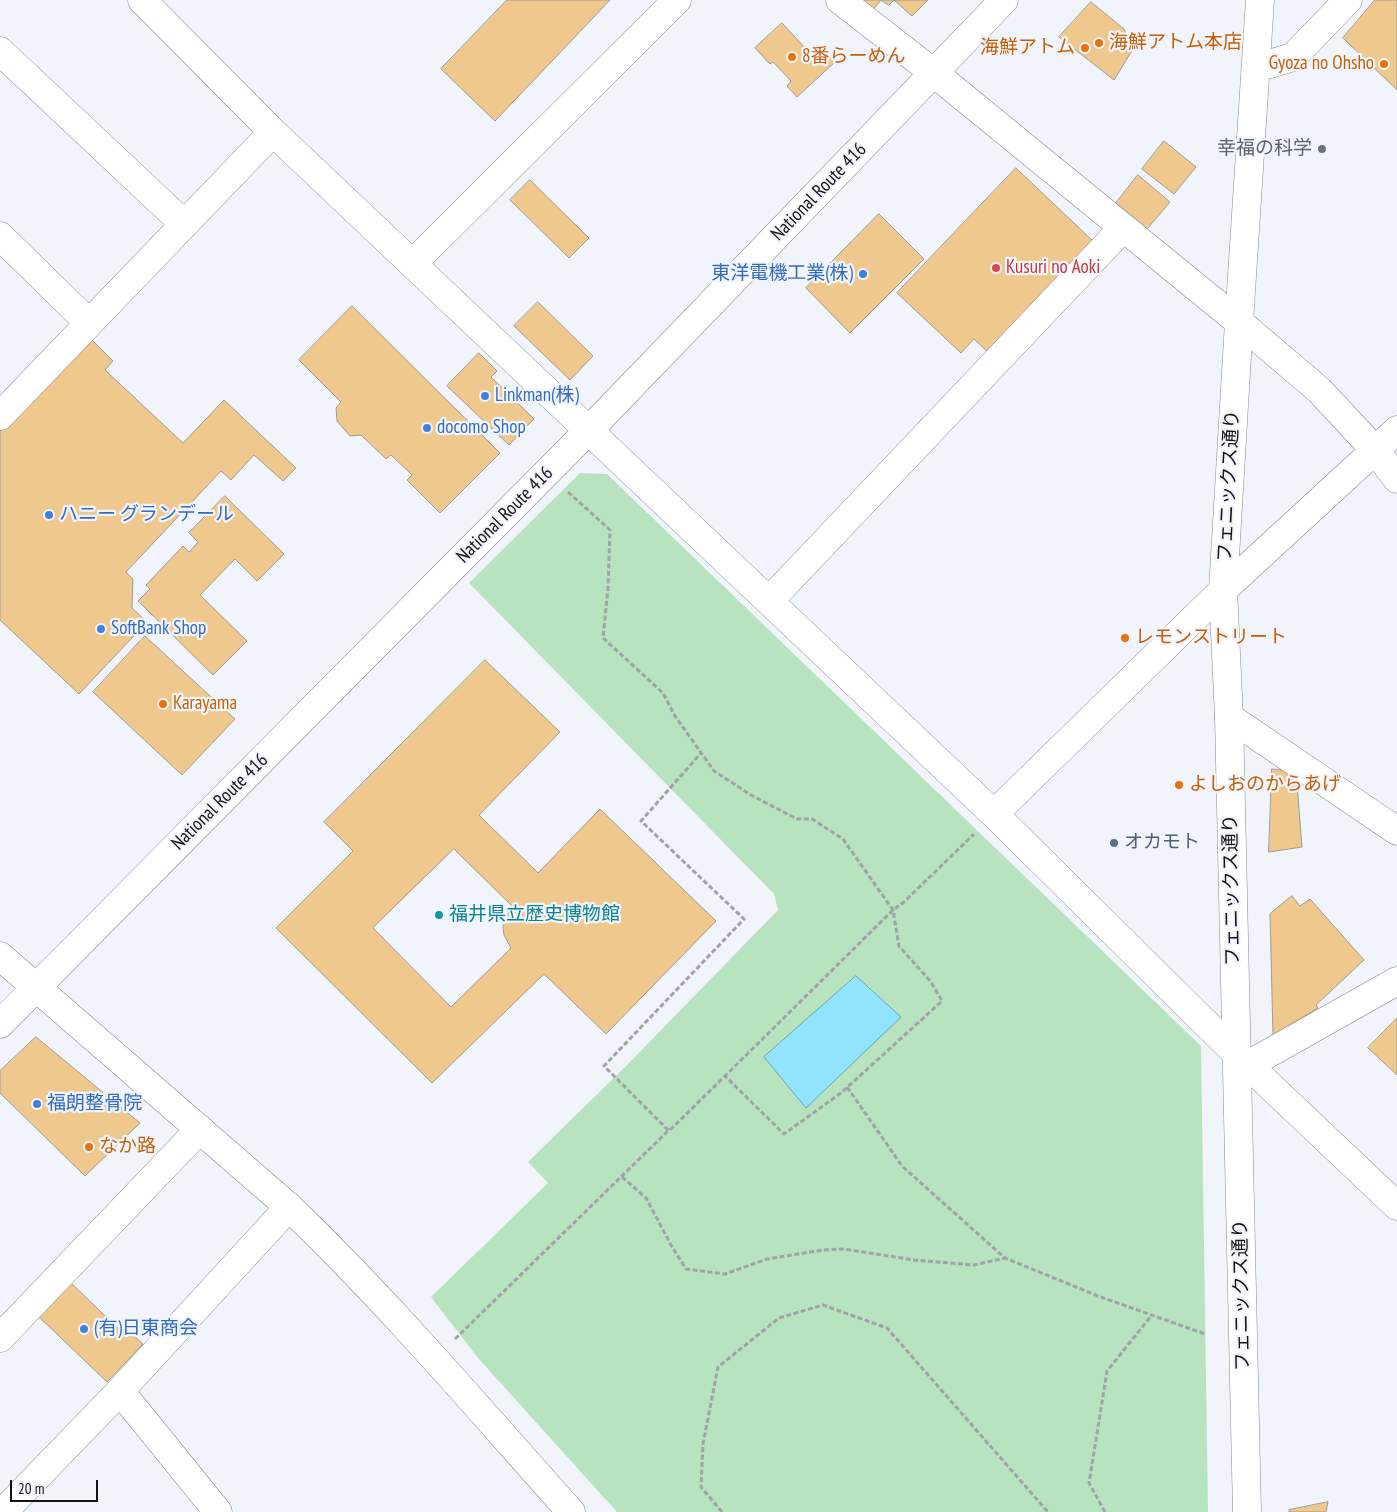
<!DOCTYPE html>
<html>
<head>
<meta charset="utf-8">
<style>
  body { margin:0 }
  #map { position:relative; width:1397px; height:1512px; overflow:hidden; background:#f1f5fb; font-family:"PT Sans Narrow",sans-serif }
  canvas { display:block }
  .scale { position:absolute; left:10px; top:1480px; width:88px; height:22px; box-sizing:border-box; border:2px solid #121415; border-top:0; padding-left:6px; font-size:15px; line-height:18px; white-space:nowrap; color:#121415; -webkit-text-stroke:4px #f1f5fb; paint-order:stroke }
</style>
</head>
<body>
<div id="map">
<canvas width="1397" height="1512"></canvas>
<div class="scale">20 m</div>
</div>
<script>
const ctx = document.querySelector('canvas').getContext('2d');
ctx.lineJoin = 'round';
function paint(path, color) { ctx.fillStyle = color; ctx.fill(path, 'evenodd'); }
function trace(path, color, width, dash) { ctx.strokeStyle = color; ctx.lineWidth = width; ctx.lineCap = dash ? 'butt' : 'round'; ctx.setLineDash(dash || []); ctx.stroke(path); }
function write(font, color, halo, rows, align = 'center') {
  ctx.font = font + ' "PT Sans Narrow","Noto Sans JP",sans-serif'; ctx.lineWidth = 4.5; ctx.setLineDash([]); ctx.textBaseline = 'middle'; ctx.strokeStyle = halo; ctx.fillStyle = color; for (const [text, x, y, turn = 0] of rows) {
    ctx.save(); ctx.translate(x, y); ctx.rotate((+turn || 0) * Math.PI / 180); ctx.textAlign = isNaN(turn) ? turn : align; if (halo) ctx.strokeText(text, 0, 0); ctx.fillText(text, 0, 0); ctx.restore();
  }
}
const green = new Path2D(`
  M580,473L607,474L1201,1046L1208,1512H617L478,1358L431,1297L548,1183L528,1162L629,1063L778,910L774,894L469,583Z`);
const water = new Path2D(`
  M856,976L901,1017L806,1108L764,1057Z`);
const building = new Path2D(`
  M507,0H610L495,121L441,69Z
  M860,0H881L872,11Z
  M881,0H928L912,16L894,0L889,5Z
  M1375,0H1397V90L1343,38Z
  M1091,2L1124,29L1133,49L1114,80L1059,37Z
  M782,23L808,51L813,46L821,54L824,51L835,62L797,97L787,86L791,81L773,62L770,64L755,48Z
  M1164,141L1196,167L1174,194L1142,169Z
  M1016,168L1095,243L990,354L974,339L961,353L897,293Z
  M1138,175L1170,202L1147,229L1116,203Z
  M530,180L589,238L569,258L510,200Z
  M879,214L924,259L850,333L806,288Z
  M538,302L593,356L570,380L514,326Z
  M352,306L500,453L440,513L407,480L412,475L391,455L386,459L361,435L350,436L337,421L336,408L341,402L299,360Z
  M89,337L113,361L105,370L183,443L224,400L296,468L283,481L254,455L231,480L221,471L126,572L133,579L132,608L147,622L79,694L0,620V431Z
  M479,353L497,371L491,377L534,419L509,445L447,386Z
  M225,496L284,554L257,581L235,559L200,595L247,641L213,675L138,601L150,589L146,585L183,546L189,552L198,542L189,533Z
  M145,636L235,719L182,775L93,692Z
  M485,660L560,732L479,815L538,873L600,809L716,921L606,1034L544,974L432,1083L276,928L353,851L324,822ZM454,849L513,907L504,919L503,927L504,935L511,948L451,1007L373,928Z
  M1272,769L1296,771L1302,847L1269,852Z
  M1292,896L1300,906L1310,899L1364,960L1316,1005L1318,1008L1273,1035L1270,914Z
  M1397,1018V1075L1368,1048Z
  M36,1037L140,1123L85,1176L0,1093V1071Z
  M70,1282L127,1337L131,1333L143,1344L107,1382L38,1316Z
  M1328,1502L1326,1512H1289V1510Z`);
const path = new Path2D(`
  M568,492L610,530L608,588L603,638L663,693L675,716L714,771L751,795L797,819H812L843,839L893,910L899,946L931,982L942,1001L841,1093L784,1134L725,1076L669,1131L604,1066L744,919L641,821L701,753
  M724,1077L893,910L904,902L974,834
  M847,1087L902,1166L1005,1258L1098,1296L1205,1334
  M622,1177L646,1198L671,1245L686,1269L725,1274L767,1259L823,1250L844,1249L914,1260L974,1265L1005,1258
  M455,1339L669,1130
  M722,1512L701,1487L703,1444L718,1367L779,1318L823,1305L887,1328L1048,1512
  M1105,1512L1089,1483L1107,1371L1152,1315`);
const street = new Path2D(`
  M142,0L273,132L994,814L1248,1065L1397,1206
  M840,0L934,73L1239,322L1319,390L1375,450L1397,479
  M0,51L184,224
  M1256,68L1293,57L1348,0
  M0,236L89,323
  M412,264L677,0
  M0,416L273,132
  M769,601L1123,228
  M1229,717L1397,831
  M994,814L1223,590L1397,430
  M1248,1065L1397,981
  M0,1338L200,1129
  M120,1391L218,1512
  M3,1512L120,1391L289,1207`);
const secondary = new Path2D(`
  M0,956L289,1207C389,1303 479,1409 571,1512`);
const primary = new Path2D(`
  M1247,1512L1229,717L1223,590L1239,322L1260,0`);
const highway = new Path2D(`
  M0,1024L589,430L1004,0`);
const markers = [
  [1099,43,5,"#e8710a"],
  [1085,48,5,"#e8710a"],
  [792,57,5,"#e8710a"],
  [1384,64,5,"#e8710a"],
  [1322,149,5,"#6b7280"],
  [996,268,5,"#e0444e"],
  [863,274,5,"#3f7fe0"],
  [485,396,5,"#3f7fe0"],
  [427,428,5,"#3f7fe0"],
  [49,515,5,"#3f7fe0"],
  [101,629,5,"#3f7fe0"],
  [1125,638,5,"#e8710a"],
  [163,704,5,"#e8710a"],
  [1179,785,5,"#e8710a"],
  [1114,843,5,"#5c6f8a"],
  [439,915,5,"#0f9aa8"],
  [37,1104,5,"#3f7fe0"],
  [89,1147,5,"#e8710a"],
  [84,1329,5,"#3f7fe0"]
];
const foodNames = [
  ["海鮮アトム本店",1109,43],
  ["海鮮アトム",1075,48,"right"],
  ["8番らーめん",802,57],
  ["Gyoza no Ohsho",1374,64,"right"],
  ["レモンストリート",1135,638],
  ["Karayama",173,704],
  ["よしおのからあげ",1189,785],
  ["なか路",99,1147]
];
const worshipNames = [
  ["幸福の科学",1312,149]
];
const streetNames = [
  ["National Route 416",819,192,-46],
  ["フェニックス通り",1229,486,-87],
  ["National Route 416",505,515,-45],
  ["National Route 416",220,802,-45],
  ["フェニックス通り",1232,890,-91],
  ["フェニックス通り",1242,1295,-91]
];
const healthNames = [
  ["Kusuri no Aoki",1006,268]
];
const shopNames = [
  ["東洋電機工業(株)",853,274,"right"],
  ["Linkman(株)",495,396],
  ["docomo Shop",437,428],
  ["ハニー グランデール",59,515],
  ["SoftBank Shop",111,629],
  ["福朗整骨院",47,1104],
  ["(有)日東商会",94,1329]
];
const serviceNames = [
  ["オカモト",1124,843]
];
const cultureNames = [
  ["福井県立歴史博物館",449,915]
];
paint(green, '#b7e3be');
paint(water, '#92e3fe');
trace(water, '#6ca5b8', 1);
paint(building, '#eec88d');
trace(building, '#9f9b96', 1);
trace(street, '#85898e', 29);
trace(secondary, '#85898e', 29);
trace(primary, '#85898e', 29);
trace(highway, '#85898e', 29);
trace(path, '#a0a3a7', 3, [5, 2.5]);
trace(street, '#fff', 28);
trace(secondary, '#fff', 28);
trace(primary, '#fff', 28);
trace(highway, '#fff', 28);
for (const [x, y, r, color] of markers) { const dot = new Path2D(); dot.arc(x, y, r, 0, 2 * Math.PI); ctx.fillStyle = color; ctx.fill(dot); trace(dot, '#f1f5fb', 2); }
write('19px', '#c56008', '#f1f5fb', foodNames, 'left');
write('19px', '#5b616d', '#f1f5fb', worshipNames, 'right');
write('19px', '#121415', '#f1f5fb', streetNames);
write('19px', '#be3a42', '#f1f5fb', healthNames, 'left');
write('19px', '#366cbe', '#f1f5fb', shopNames, 'left');
write('19px', '#4e5e75', '#f1f5fb', serviceNames, 'left');
write('19px', '#0d838f', '#f1f5fb', cultureNames, 'left');
</script>
</body>
</html>
